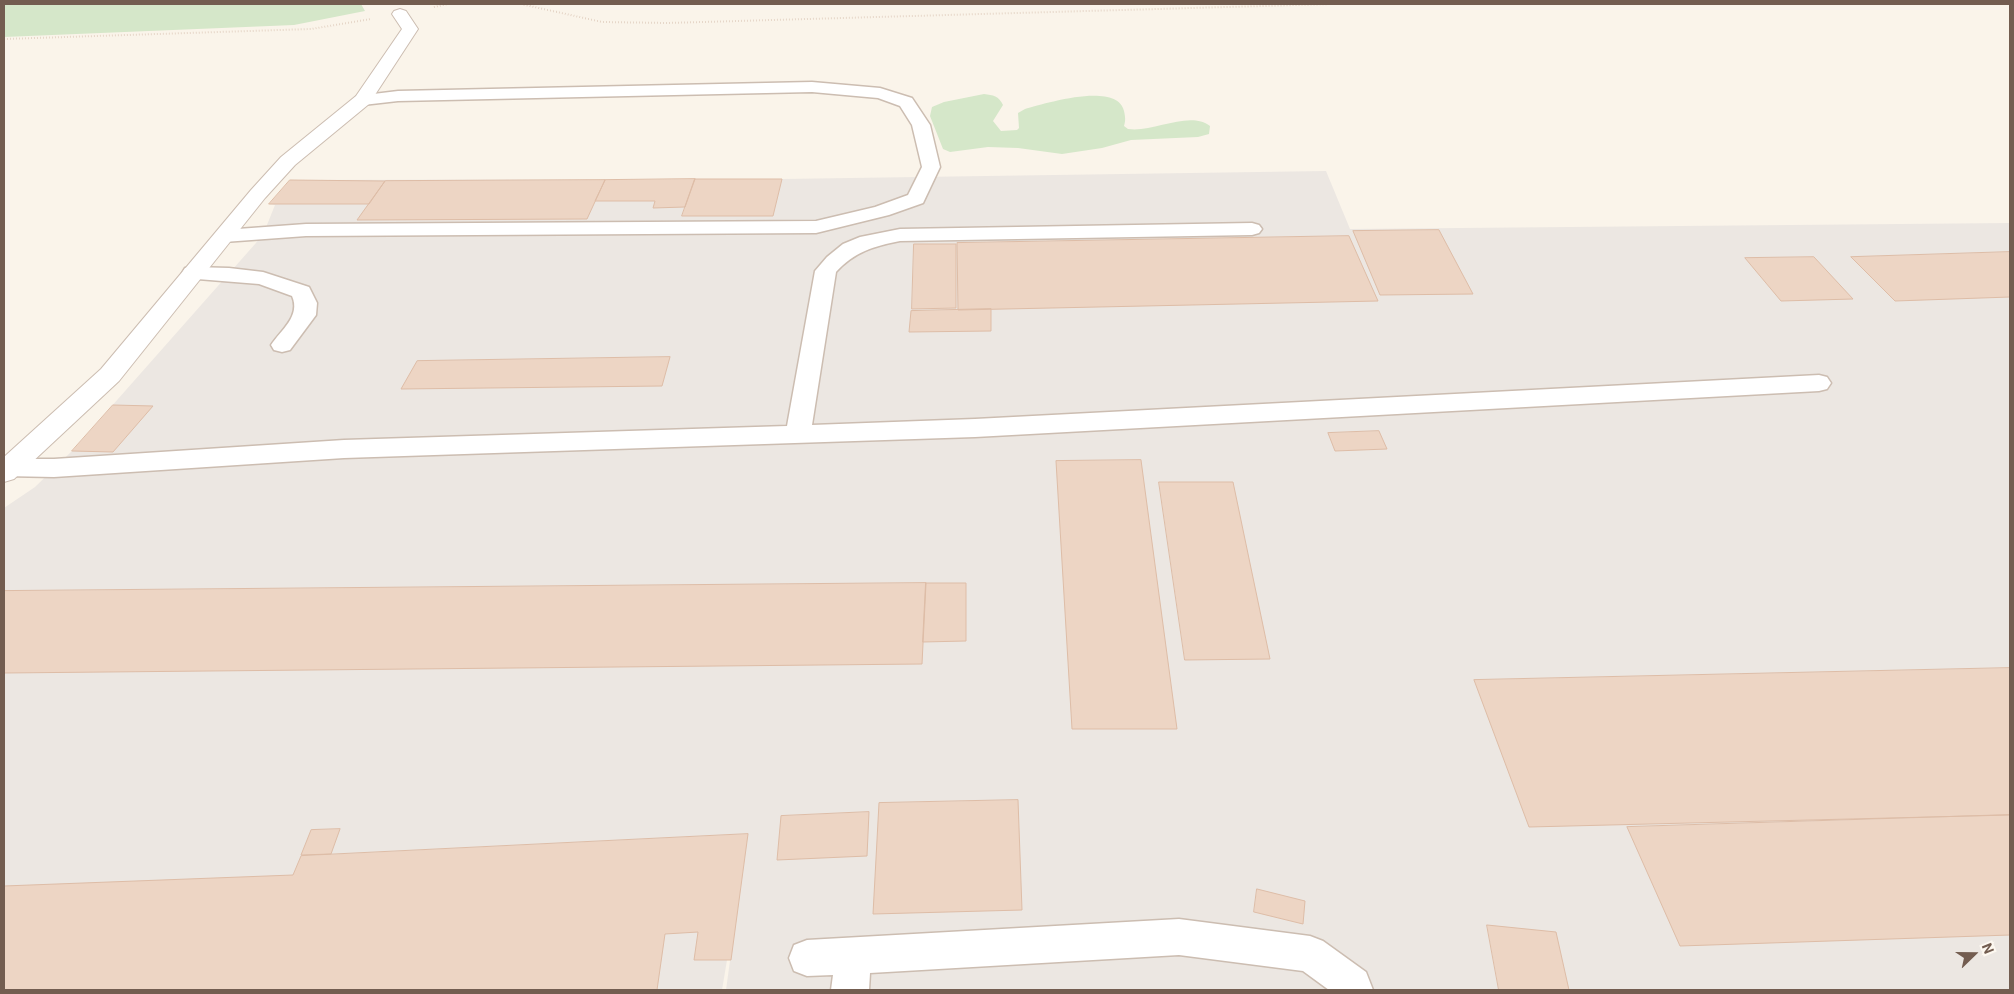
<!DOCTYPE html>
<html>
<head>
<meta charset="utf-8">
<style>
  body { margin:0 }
  #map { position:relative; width:2014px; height:994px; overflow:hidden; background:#faf4ea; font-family:Roboto,sans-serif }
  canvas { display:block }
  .frame { position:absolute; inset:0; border:5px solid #735d50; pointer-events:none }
  .north { position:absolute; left:1949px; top:929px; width:50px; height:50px; -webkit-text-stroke:4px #fdf8f0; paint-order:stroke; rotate:68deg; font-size:14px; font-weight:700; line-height:20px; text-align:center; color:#735d50 }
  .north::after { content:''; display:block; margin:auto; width:18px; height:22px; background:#735d50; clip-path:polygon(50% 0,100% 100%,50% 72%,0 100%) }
</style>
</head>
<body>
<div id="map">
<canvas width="2014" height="994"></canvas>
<div class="frame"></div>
<div class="north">N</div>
</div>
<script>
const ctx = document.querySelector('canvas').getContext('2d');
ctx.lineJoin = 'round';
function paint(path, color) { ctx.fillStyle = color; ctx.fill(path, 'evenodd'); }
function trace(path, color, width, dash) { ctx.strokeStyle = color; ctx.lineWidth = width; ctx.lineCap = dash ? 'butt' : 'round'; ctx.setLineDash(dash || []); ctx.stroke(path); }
const industrial = new Path2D(`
  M1326,171L1350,229L2010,223V990H726L744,858L722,990H4V508L35,487L72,451L263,235L275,205L269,204L290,180L782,179Z`);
const green = new Path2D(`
  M4,4H361L365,11L294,25L4,37Z
  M984,94C993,95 999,96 1003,105L993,121L1001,131L1017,130L1019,128L1018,113L1025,109C1044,104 1117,81 1124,111C1125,116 1126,120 1124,126L1128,129C1153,133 1189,110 1210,126L1209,134L1198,137L1131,140L1102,148L1062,154L1018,148L988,147L950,152L943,149L930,116L932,107L944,102Z`);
const building = new Path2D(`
  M695,179H782L773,216H682Z
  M695,179L685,207L653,208L655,201H595L605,180Z
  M290,180L385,181L369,204H269Z
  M605,180L587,219L357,220L385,181Z
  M1439,230L1473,294L1380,295L1353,231Z
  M1349,236L1378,301L958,310L957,243Z
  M914,244H956V308L912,309Z
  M2010,252V297L1895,301L1851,257Z
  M1814,257L1853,299L1781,301L1745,258Z
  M991,309V331L909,332L911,311Z
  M670,357L662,386L401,389L417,361Z
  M113,405L153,406L113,452L72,451Z
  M1379,431L1387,449L1335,451L1328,433Z
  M1141,460L1177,729H1072L1056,461Z
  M1159,482H1233L1270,659L1185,660Z
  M926,583L922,664L4,673V591Z
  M926,583H966V641L923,642Z
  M2010,668V815L1529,827L1474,680Z
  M1018,800L1022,910L873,914L879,803Z
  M869,812L867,856L777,860L781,816Z
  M2010,815V935L1680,946L1627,827Z
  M340,829L331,854L301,855L311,830Z
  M748,834L731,960H694L698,932L665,934L657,990H4V886L293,875L301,856Z
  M1257,889L1305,901L1303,924L1254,912Z
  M1487,925L1556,932L1569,990H1499Z`);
const path = new Path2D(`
  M521,4L602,22L667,23L1332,4
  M434,7L448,4
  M4,39L311,29L371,19`);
const service = new Path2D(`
  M812,82L880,88L912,98L930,125L940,167L923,203L889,215L816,233L306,236L224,242L217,240L214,236L217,232L224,230L306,224L816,221L875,207L908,195L922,167L912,125L900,106L878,98L812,92L398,101L363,105L357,104L354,100L357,96L398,91Z
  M1252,223L1259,225L1262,229L1259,233L1252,235L900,241C874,246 854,252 836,272L812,425L975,419L1819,375L1827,377L1831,383L1827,389L1819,391L975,437L344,458L54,477L4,476V460L9,459H54L344,440L787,426L815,271L827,257L843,244L860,237L900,229Z
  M193,267L229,268L263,272L309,287L317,303L316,315L290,350L282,352L274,350L271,345C281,330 301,316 292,296L259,284L185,278L182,273L185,268Z
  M1179,919L1310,936L1323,941L1366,972L1373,990H1329L1303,971L1179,955L870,973L869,990H831L833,975L807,976L794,971L789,958L794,945L807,940Z`);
const minor = new Path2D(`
  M400,9L406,11L418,29L369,104L295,165L265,198L119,381L14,479L4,482V457L101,369L251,190L281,157L356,96L402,29L392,14L394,11Z`);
paint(industrial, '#ece7e2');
paint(green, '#d5e7c9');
paint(building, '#edd5c4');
trace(building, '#debda7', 1);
trace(service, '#ccbdb1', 3);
trace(minor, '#ccbdb1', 2);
trace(path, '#d2b9a7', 2, [0.5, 2.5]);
paint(service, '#fff');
paint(minor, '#fff');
</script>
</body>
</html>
